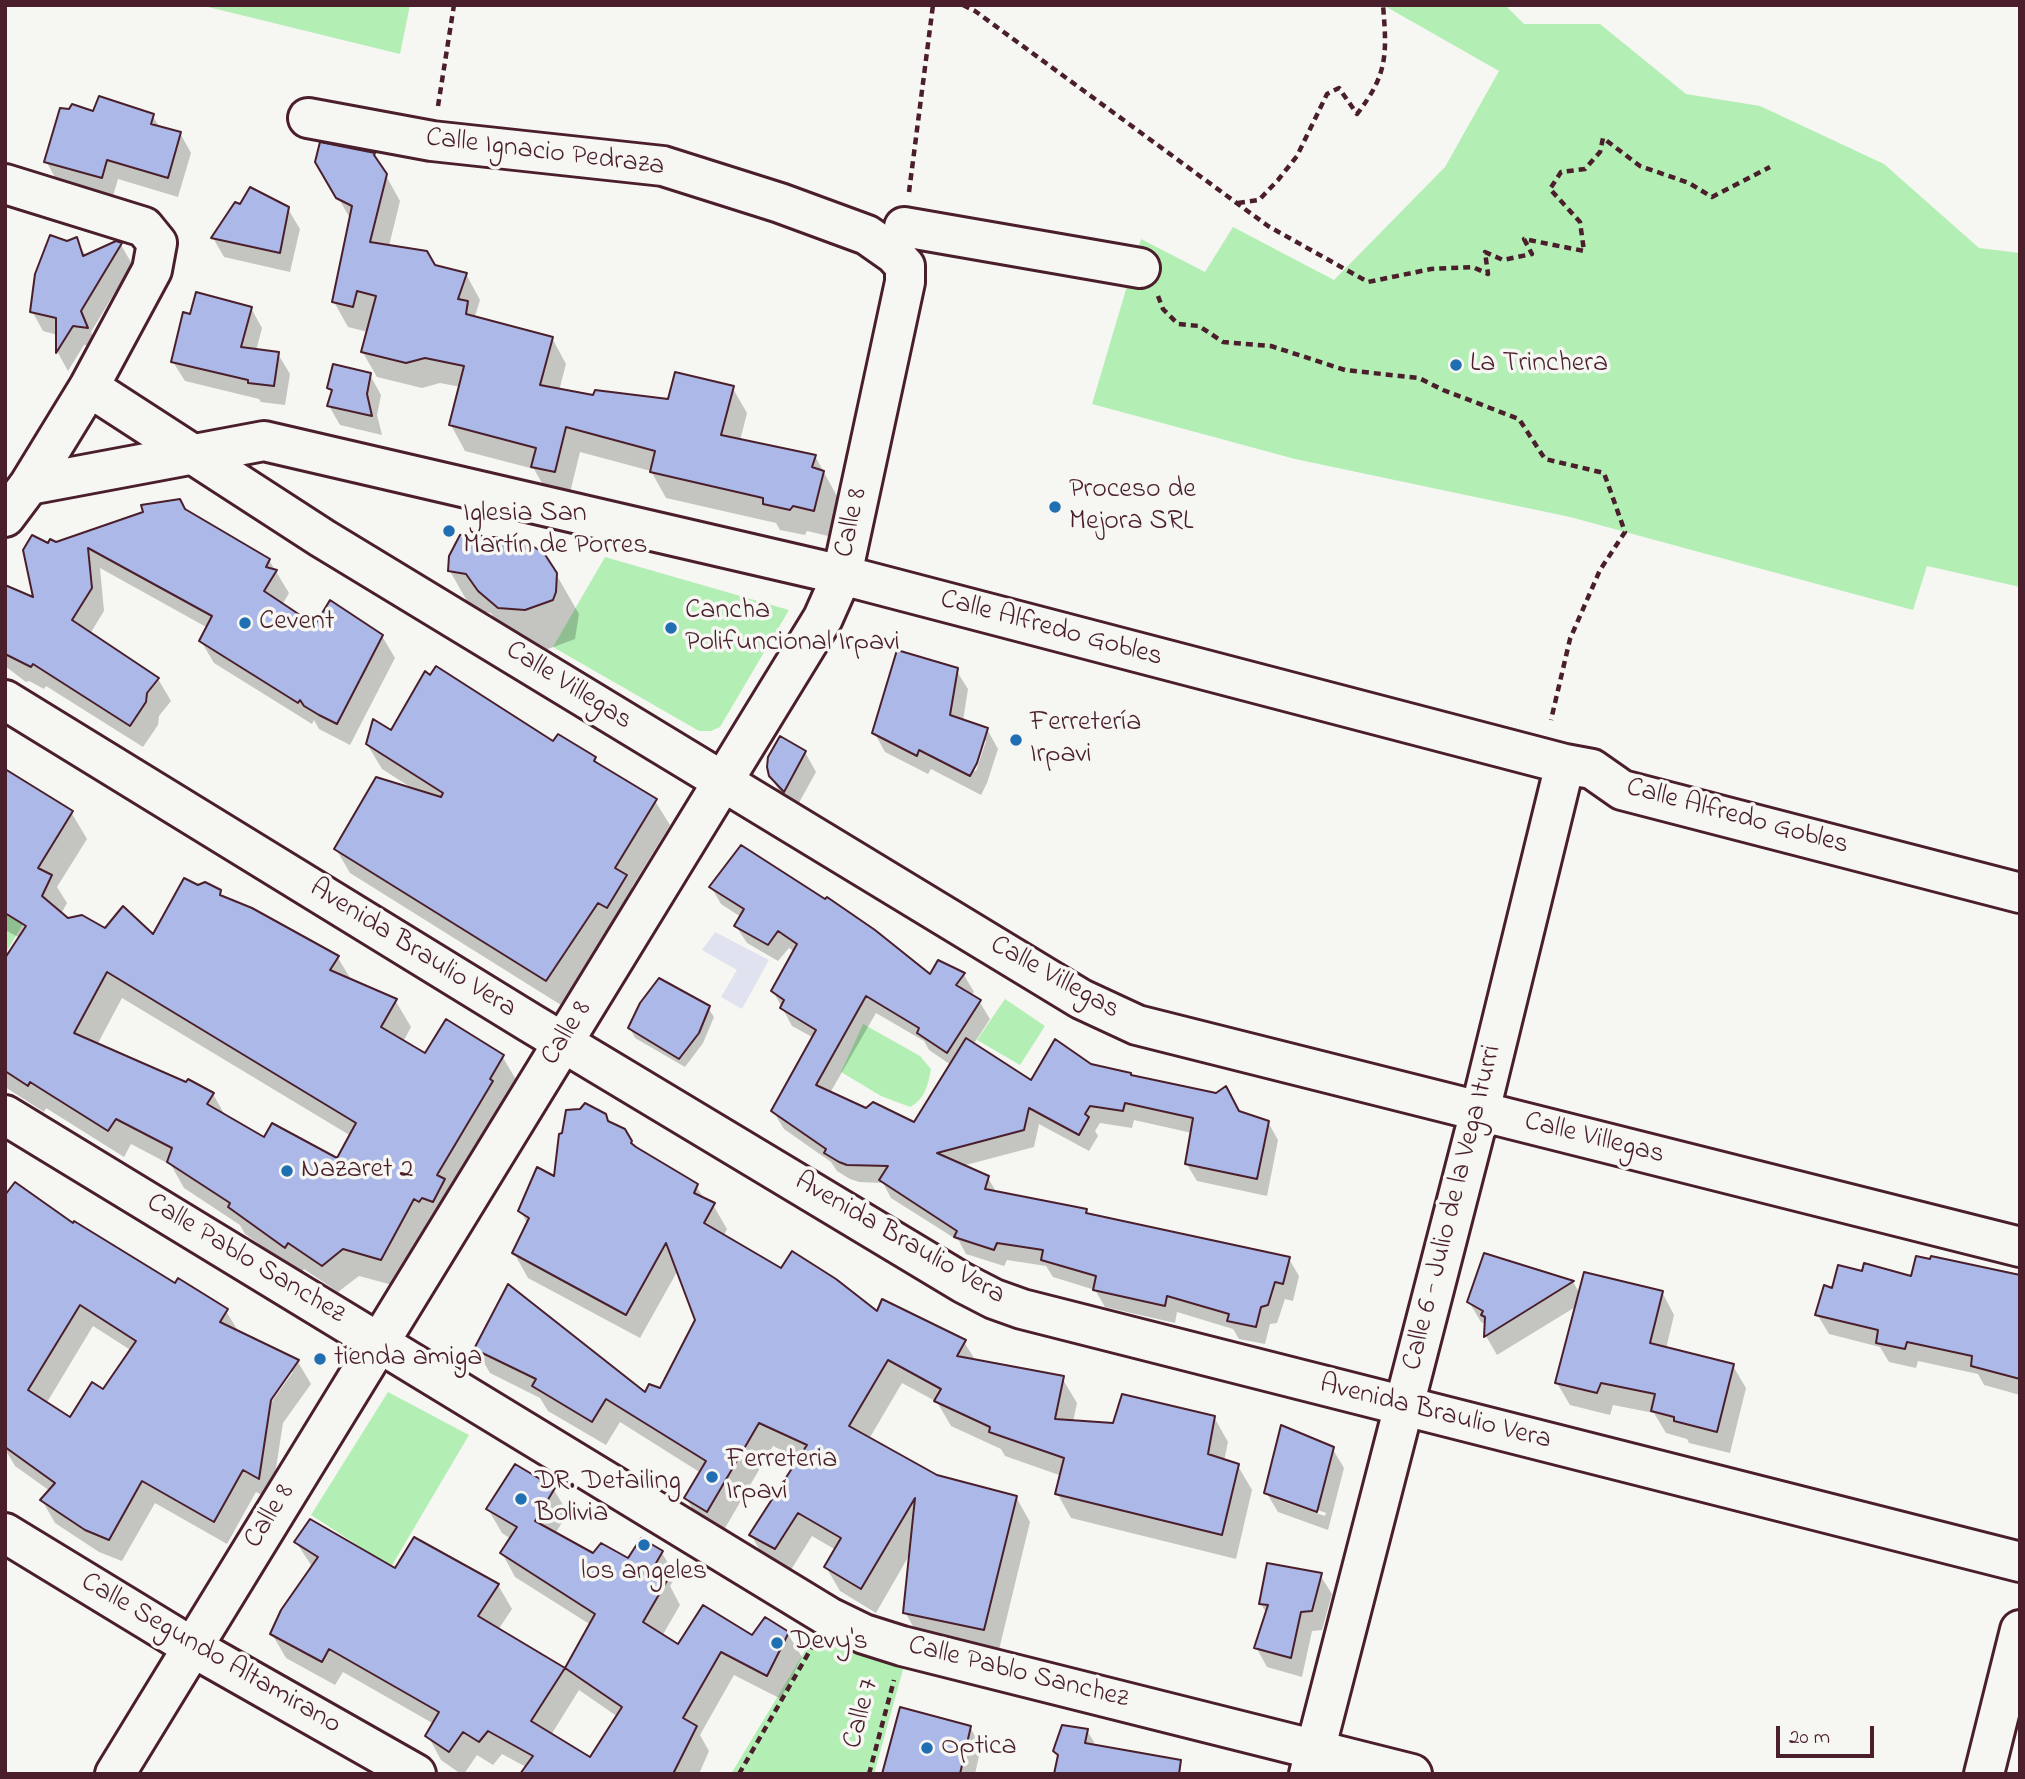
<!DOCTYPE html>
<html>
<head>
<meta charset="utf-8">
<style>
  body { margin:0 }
  #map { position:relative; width:2025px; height:1779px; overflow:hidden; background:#f6f6f2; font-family:"Indie Flower",sans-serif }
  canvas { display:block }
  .frame { position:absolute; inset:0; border:7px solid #4a1f2b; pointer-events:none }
  .scale { position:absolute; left:1776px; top:1726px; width:98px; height:32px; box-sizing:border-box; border:4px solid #4a1f2b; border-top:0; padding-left:9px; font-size:21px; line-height:24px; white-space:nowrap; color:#4a1f2b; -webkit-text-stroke:5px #f6f6f2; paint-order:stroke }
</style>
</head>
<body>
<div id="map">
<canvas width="2025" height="1779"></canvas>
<div class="frame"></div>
<div class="scale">20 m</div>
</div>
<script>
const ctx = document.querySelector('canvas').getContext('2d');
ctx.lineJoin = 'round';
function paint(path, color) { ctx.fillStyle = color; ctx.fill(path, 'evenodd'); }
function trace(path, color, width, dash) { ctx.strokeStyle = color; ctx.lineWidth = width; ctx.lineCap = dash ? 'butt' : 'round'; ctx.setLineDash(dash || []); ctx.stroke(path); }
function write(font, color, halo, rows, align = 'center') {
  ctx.font = font + ' "Indie Flower",sans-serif'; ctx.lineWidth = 7; ctx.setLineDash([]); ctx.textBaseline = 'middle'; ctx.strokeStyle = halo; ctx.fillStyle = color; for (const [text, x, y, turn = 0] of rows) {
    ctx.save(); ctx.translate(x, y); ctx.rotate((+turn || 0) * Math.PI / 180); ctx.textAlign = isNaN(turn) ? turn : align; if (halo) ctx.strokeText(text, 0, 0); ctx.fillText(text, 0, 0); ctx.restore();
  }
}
const built = new Path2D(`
  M715,932L769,960L742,1009L721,997L737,970L702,950Z`);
const green = new Path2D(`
  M200,5H410L400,54Z
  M1383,5H1505L1524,24H1600L1686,94L1760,106L1884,164L1979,248L2020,253V587L1927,566L1913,610L1570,517L1295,459L1092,404L1141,239L1205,272L1233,227L1334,280L1445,167L1499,71Z
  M605,557L789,610L720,727L711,731H699L553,647Z
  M5,913L23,924L5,954Z
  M1005,999L1045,1026L1020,1065L977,1040Z
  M863,1024L920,1056L931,1069C928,1085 925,1099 910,1107L881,1096L841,1072Z
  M388,1392L469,1435L391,1567L311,1515Z
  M817,1631L854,1651L904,1666L874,1774H731Z`);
const shadow = new Path2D(`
  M94,113L152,115L160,128L180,133L191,153L178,197L118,179L113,196L57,181L46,161Z
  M374,154L400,201L389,246L434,267L466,274L480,300L475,316L476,319L552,338L566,364L559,391L595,397L669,401L732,387L747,413L740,441L815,456L838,498L828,536L807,531L805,535L780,530L776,523L666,498L651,471L580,452L569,497L547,492L534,469L465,451L451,425L461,387L440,383L422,388L377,377L362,351L368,332L348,327L334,302L351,220L317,161Z
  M288,209L300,229L290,272L224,257L213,238Z
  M76,239L86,256L121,245L132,264L91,332L97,347L84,345L68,371L58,353V335L43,331L32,311L67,243Z
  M251,308L262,328L256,351L278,354L290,374L285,405L261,402L259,399L185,381L173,362L192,316Z
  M370,375L381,395L377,415L382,435L340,425L329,406L333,394L329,388Z
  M184,511L269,560L289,593L282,605L316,627L382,636L395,658L350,745L319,729L314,720L312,724L214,663L201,641L208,628L100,568L104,611L90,634L158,679L171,701L159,716L158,725L143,747L46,686L44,689L29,681L26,682L5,666V602L35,600L48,545Z
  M483,539L556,574L579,614L575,639L548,649L523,647L502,630L491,613L472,610L450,571Z
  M956,670L968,689L963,721L987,729L998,749L987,783L981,795L931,769L928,774L885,752L874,732ZM982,741H986L976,771L973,770Z
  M392,732L553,743L595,759L599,766L655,801L670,825L632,887L640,901L613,927L561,1005L350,873L336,849L415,790L382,769L367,744Z
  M805,752L816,772L795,810L782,796L770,775Z
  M5,769L7,773L71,812L87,839L57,887L67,903L61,914L68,919L106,930L153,937L198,887L219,891L223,898L338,958L352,981L395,1000L411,1027L403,1042L426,1055L502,1056L518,1083L396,1286L359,1276L338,1292L304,1269L301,1274L245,1234L240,1225L184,1188L171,1165L131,1144L124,1157L46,1108L44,1112L5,1087V980L20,938L5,930ZM122,998L351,1136L337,1160L265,1139L226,1117L213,1094L97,1045Z
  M711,887L930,977L938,962L964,975L974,992L971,996L979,1001L990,1019L973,1045L1032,1082L1090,1066L1132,1077L1268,1122L1278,1140L1267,1196L1197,1181L1186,1163L1192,1133L1134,1120L1132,1128L1100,1123L1095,1131L1098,1136L1089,1151L1039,1124L1034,1147L962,1166L988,1178L997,1193L1086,1211L1089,1216L1289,1259L1299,1276L1293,1301L1285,1299L1277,1323L1270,1324L1265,1344L1239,1339L1233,1329L1177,1312L1175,1323L1105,1307L1095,1290L1053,1277L1046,1266L1007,1260L1004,1266L966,1254L959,1241L891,1198L883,1183L859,1182L850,1179L837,1171L831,1162L784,1129L773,1111L814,1038L792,1026L773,991L795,952L789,948L778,961L747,943L736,926L741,917L721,904ZM876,1013L924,1041L929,1050L951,1065L915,1124L866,1110L830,1093Z
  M708,1008L714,1017L703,1043L685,1067L635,1038L630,1028Z
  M605,1115L610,1124L624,1130L635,1148L696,1186L705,1200L713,1205L727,1229L723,1237L782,1270L878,1314L964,1342L976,1361L1062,1378L1077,1403L1073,1422L1115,1425L1214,1417L1228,1442L1224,1461L1238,1466L1252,1490L1236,1559L1071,1518L1057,1493L1062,1476L1005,1456L1001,1449L951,1426L937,1402L902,1383L869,1439L936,1476L1016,1497L1030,1522L998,1654L919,1637L905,1612L911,1552L876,1613L840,1591L826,1567L836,1550L812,1536L789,1573L765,1559L751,1535L800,1459L773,1446L721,1535L700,1522L686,1498L701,1473L620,1422L606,1445L548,1411L540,1398L490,1373L476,1349L646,1394L661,1390L697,1320L678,1270L640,1338L528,1278L514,1253L528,1225L520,1210L555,1179Z
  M5,1194L74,1225L175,1286L226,1311L240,1334L298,1362L311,1384L283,1423L271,1500L256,1492L227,1544L155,1503L122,1561L99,1552L55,1523L42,1500L50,1491L15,1466L5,1449ZM93,1326L132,1351L104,1392L70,1419L46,1404ZM289,1372H293L267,1408L265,1406Z
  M1485,1255L1573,1282L1580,1294L1662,1292L1674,1315L1666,1349L1733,1366L1746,1388L1730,1453L1689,1443L1687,1439L1666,1433L1654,1413L1613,1405L1610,1415L1570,1405L1557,1383L1577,1306L1497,1355L1486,1336L1487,1325L1481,1322L1469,1302Z
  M1863,1273L1912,1278L2020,1296V1395L1984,1385L1978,1374L1918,1361L1916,1368L1889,1362L1880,1347L1829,1334L1817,1314L1833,1290Z
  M1332,1448L1344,1468L1328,1530L1278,1512L1266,1492ZM1279,1496L1326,1513L1325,1516L1279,1500Z
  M515,1466L554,1490L568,1513L555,1534L593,1555L628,1560L642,1541L662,1553L676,1576L670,1586L680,1605L662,1636L679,1646L788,1634L802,1657L781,1699L734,1675L700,1735L709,1751L699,1774H522L526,1767L502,1754L493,1765L477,1755L464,1774H461L441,1760L428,1736L434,1724L343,1672L335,1685L286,1658L272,1634L313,1568L296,1542L395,1571L498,1585L512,1609L498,1630L566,1670L591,1625L515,1577L502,1553L511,1539L502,1533L488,1509ZM579,1690L618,1717L590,1759L551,1735Z
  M1320,1575L1332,1594L1322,1630L1312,1631L1302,1677L1267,1667L1256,1647L1267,1614L1261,1604Z
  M970,1727L981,1747L975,1774H883Z
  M1087,1731L1094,1742L1093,1746L1171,1771L1187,1774H1056L1059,1758L1055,1751Z`);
const building = new Path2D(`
  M99,96L154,114L151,124L181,132L168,178L107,160L102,178L44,162L60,108L69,109L72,104L93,111Z
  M320,142L375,153L374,155L387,174L370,242L427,251L435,265L467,273L458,299L468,301L466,314L553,337L540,385L593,395L595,390L668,399L675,372L734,386L721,435L816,455L812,467L824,471L814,511L793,506L790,510L763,504V498L650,472L655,451L566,427L555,472L531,467L536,448L449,425L464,366L425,358L406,363L361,352L376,296L357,291L353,307L332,302L352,206L336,198L315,162Z
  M250,187L289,207L280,253L211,238L235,202L240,204Z
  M50,235L67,241L77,237L83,256L116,241L122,243L81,311L88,328L73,326L56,353V318L30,312L35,274Z
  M196,292L252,307L241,347L279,352L274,386L248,383V380L171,362L183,312L190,314Z
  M333,364L371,373L367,394L372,416L327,406L332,390L327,388Z
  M180,499L185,509L270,559L266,567L277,570L264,591L315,625L330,600L383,635L337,724L319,715L304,706L300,700L298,703L199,641L212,616L88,548L92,588L72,620L159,678L147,693L146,702L130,726L33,664L31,667L5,654V585L33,597L23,550L32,535L48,543L50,539L56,542L143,512L141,505Z
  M478,533L483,537H509L522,540L544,553L557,573L556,592L553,600L525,610L498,608L478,591L466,574L448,571L449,556L460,535Z
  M897,650L958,668L950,715L988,728L977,763L970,776L919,750L917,756L872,733Z
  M436,666L553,741L558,734L596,757L594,761L657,799L615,868L627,875L607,908L598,903L546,981L334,849L376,777L441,797L443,793L366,744L373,719L391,730L425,671L430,675Z
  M780,736L806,751L784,792L769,776L767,767L768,757Z
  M5,769L73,811L38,868L52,875L42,896L68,918L82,915L105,928L123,906L153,934L184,878L198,885L205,882L221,890L220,895L252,908L339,956L330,970L397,999L381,1027L425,1053L446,1019L504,1055L490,1079L493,1081L437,1175L445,1179L433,1202L422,1198L419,1202L414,1199L381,1260L343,1249L322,1266L288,1243L285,1248L228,1207L230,1203L167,1162L172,1148L116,1119L108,1131L30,1082L28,1086L5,1071V958L26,926L5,913ZM107,972L356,1123L337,1158L272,1123L264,1137L207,1104L214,1093L188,1079L186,1082L74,1033Z
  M741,845L825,899L827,897L875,930L930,974L938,960L965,973L956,985L981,1000L947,1053L917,1033L919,1028L866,996L816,1085L866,1108L873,1102L914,1122L966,1038L1031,1080L1055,1039L1091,1064L1131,1073V1075L1216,1093L1226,1086L1239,1111L1269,1121L1257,1179L1185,1164L1193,1118L1125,1103L1123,1111L1090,1106L1085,1114L1089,1117L1079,1135L1029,1108L1024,1130L937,1153L989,1176L985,1189L1087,1209L1086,1213L1290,1257L1283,1284L1275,1282L1268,1305L1261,1307L1256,1327L1227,1321L1229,1314L1167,1296L1165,1306L1093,1290L1096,1276L1041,1260L1043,1250L997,1243L994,1250L954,1237L957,1231L879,1180L888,1166L847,1165L839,1162L824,1153L826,1149L771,1111L816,1030L780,1008L784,1000L771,991L797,944L778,931L768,945L734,926L744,909L709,887Z
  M659,978L710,1006L699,1033L679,1059L628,1028L640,1003Z
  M585,1103L606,1114L608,1121L625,1129L632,1141L631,1143L636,1147L698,1184L694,1193L715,1203L704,1223L781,1268L792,1251L836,1279L877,1311L882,1299L966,1340L957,1356L1064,1376L1055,1419L1113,1423L1122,1394L1215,1416L1208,1454L1239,1464L1222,1535L1055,1494L1064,1458L989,1432L990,1427L934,1401L941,1389L888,1360L849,1426L937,1475L1017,1496L984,1630L903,1613L915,1498L861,1589L824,1567L841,1538L798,1513L775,1549L749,1535L807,1445L759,1423L707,1512L684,1498L706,1461L606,1399L592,1422L532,1386L536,1379L474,1349L508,1284L645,1392L649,1384L660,1388L695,1320L666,1243L626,1315L512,1253L529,1218L518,1211L537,1167L554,1176L559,1134L562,1133L566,1110L580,1109Z
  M15,1182L73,1223L74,1221L175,1283L178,1278L228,1309L220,1322L299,1360L271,1400L259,1479L243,1470L214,1522L142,1481L109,1540L85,1530L40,1500L55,1483L5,1447V1195ZM80,1305L136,1341L103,1389L92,1382L70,1417L28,1390Z
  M1484,1253L1574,1281L1484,1337L1485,1317L1481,1315L1483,1311L1467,1302Z
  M1916,1256L1930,1259L1931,1256L2020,1275V1379L1971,1366L1972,1356L1907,1342L1905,1349L1876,1343L1878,1330L1815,1315L1824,1285L1832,1288L1838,1265L1862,1271L1864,1263L1911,1276Z
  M1584,1272L1663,1291L1650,1343L1734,1364L1717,1432L1674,1421V1417L1651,1411L1655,1394L1601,1383L1597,1393L1555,1383Z
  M1281,1425L1334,1447L1317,1512L1264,1493Z
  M515,1464L555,1488L535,1521L593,1553L601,1543L628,1558L641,1538L663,1551L652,1570L668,1579L643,1622L678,1644L703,1605L752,1635L765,1617L789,1632L767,1676L721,1652L683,1718L697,1726L673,1774H520L533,1756L488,1731L479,1742L463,1732L449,1752L425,1736L439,1712L329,1649L322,1662L270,1634L281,1610L318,1557L294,1542L310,1519L395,1568L414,1537L499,1584L478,1616L565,1668L595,1614L500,1553L517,1527L486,1509ZM565,1668L622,1707L590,1757L531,1721Z
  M1267,1563L1322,1573L1312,1611L1301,1612L1291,1658L1254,1648L1268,1605L1259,1604Z
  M900,1707L971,1726L960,1774H882Z
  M1062,1725L1088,1729L1085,1743L1181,1760L1179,1774H1054L1058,1755L1053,1751Z`);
const path = new Path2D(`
  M963,5L975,11L1268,226L1368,282L1431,269L1473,267L1488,274L1485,252L1503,260L1532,254L1524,239L1584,251L1580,222L1550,189L1561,172L1585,169L1600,152L1603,138L1640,166L1689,183L1712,197L1770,167
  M438,106L454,5
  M909,192L933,5
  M1238,203L1259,200L1278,180L1297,156L1327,94L1339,88L1357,114C1388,74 1387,54 1383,5
  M1158,296L1163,309L1178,324L1199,326L1223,342L1271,346L1345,370L1419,378L1443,390L1519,419L1545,459L1604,473L1625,532L1600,570L1570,639L1551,720
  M739,1774L812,1647
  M869,1774L894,1680`);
const street = new Path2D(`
  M5,184L144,227L157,243L152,270L89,387L29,485L5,517
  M904,227L1140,268
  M89,387L322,538L1081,999L1137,1025L2020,1247
  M29,485L264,441L842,575L1565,764L1592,769L1622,790L2020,893
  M5,1533L192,1647L416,1774
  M115,1774L823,618L842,575L905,282V266L894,254L867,235L780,203L663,166L432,141L308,118
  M1309,1774L1480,1111L1565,764
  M1984,1774L2020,1630`);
const secondary = new Path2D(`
  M5,700L529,1022L963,1283L994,1299L1022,1309L2020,1562
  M5,1115L829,1617L864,1634L902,1646L1412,1774`);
const markers = [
  [1456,365,7,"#1f6fb2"],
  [1055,507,7,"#1f6fb2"],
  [449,531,7,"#1f6fb2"],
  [245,623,7,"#1f6fb2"],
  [671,628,7,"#1f6fb2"],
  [1016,740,7,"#1f6fb2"],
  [287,1171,7,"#1f6fb2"],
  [320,1359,7,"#1f6fb2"],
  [712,1477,7,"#1f6fb2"],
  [521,1499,7,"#1f6fb2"],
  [644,1545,7,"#1f6fb2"],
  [777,1643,7,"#1f6fb2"],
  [927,1748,7,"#1f6fb2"]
];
const streetNames = [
  ["Calle Ignacio Pedraza",545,154,7],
  ["Calle 8",853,523,-78],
  ["Calle Alfredo Gobles",1051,630,15],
  ["Calle Villegas",568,687,32],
  ["Calle Alfredo Gobles",1737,818,15],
  ["Avenida Braulio Vera",412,950,32],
  ["Calle Villegas",1054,979,29],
  ["Calle 8",568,1034,-58],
  ["Calle Villegas",1594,1140,14],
  ["Calle 6 - Julio de la Vega Iturri",1454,1208,-76],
  ["Avenida Braulio Vera",899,1240,30],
  ["Calle Pablo Sanchez",245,1260,31],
  ["Avenida Braulio Vera",1435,1414,14],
  ["Calle 8",271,1517,-58],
  ["Calle Segundo Altamirano",210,1655,30],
  ["Calle Pablo Sanchez",1018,1674,14],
  ["Calle 7",863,1714,-75]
];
const poiNames = [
  ["La Trinchera",1470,365],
  ["Proceso de",1069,491],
  ["Mejora SRL",1069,523],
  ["Iglesia San",463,515],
  ["Martín de Porres",463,547],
  ["Cancha",685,612],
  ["Polifuncional Irpavi",685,644],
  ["Cevent",259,623],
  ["Ferretería",1030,724],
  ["Irpavi",1030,756],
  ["Nazaret 2",301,1171],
  ["tienda amiga",334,1359],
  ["Ferreteria",726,1461],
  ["Irpavi",726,1493],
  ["DR. Detailing",535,1483],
  ["Bolivia",535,1515],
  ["los angeles",644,1573,"center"],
  ["Devy's",791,1643],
  ["Optica",941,1748]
];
paint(built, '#e0e3ef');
paint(green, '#b3efb5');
paint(shadow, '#0003');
paint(building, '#abb8e8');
trace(building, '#4a1f2b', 2);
trace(street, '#4a1f2b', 44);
trace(secondary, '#4a1f2b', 44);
trace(path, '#4a1f2b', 4.5, [7, 5]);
trace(street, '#f6f6f2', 38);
trace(secondary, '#f6f6f2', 38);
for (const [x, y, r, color] of markers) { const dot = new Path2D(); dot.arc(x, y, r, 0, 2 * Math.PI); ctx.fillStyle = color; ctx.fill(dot); trace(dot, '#f6f6f2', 2.5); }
write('28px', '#4a1f2b', '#f6f6f2', streetNames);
write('28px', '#4a1f2b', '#f6f6f2', poiNames, 'left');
</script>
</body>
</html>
